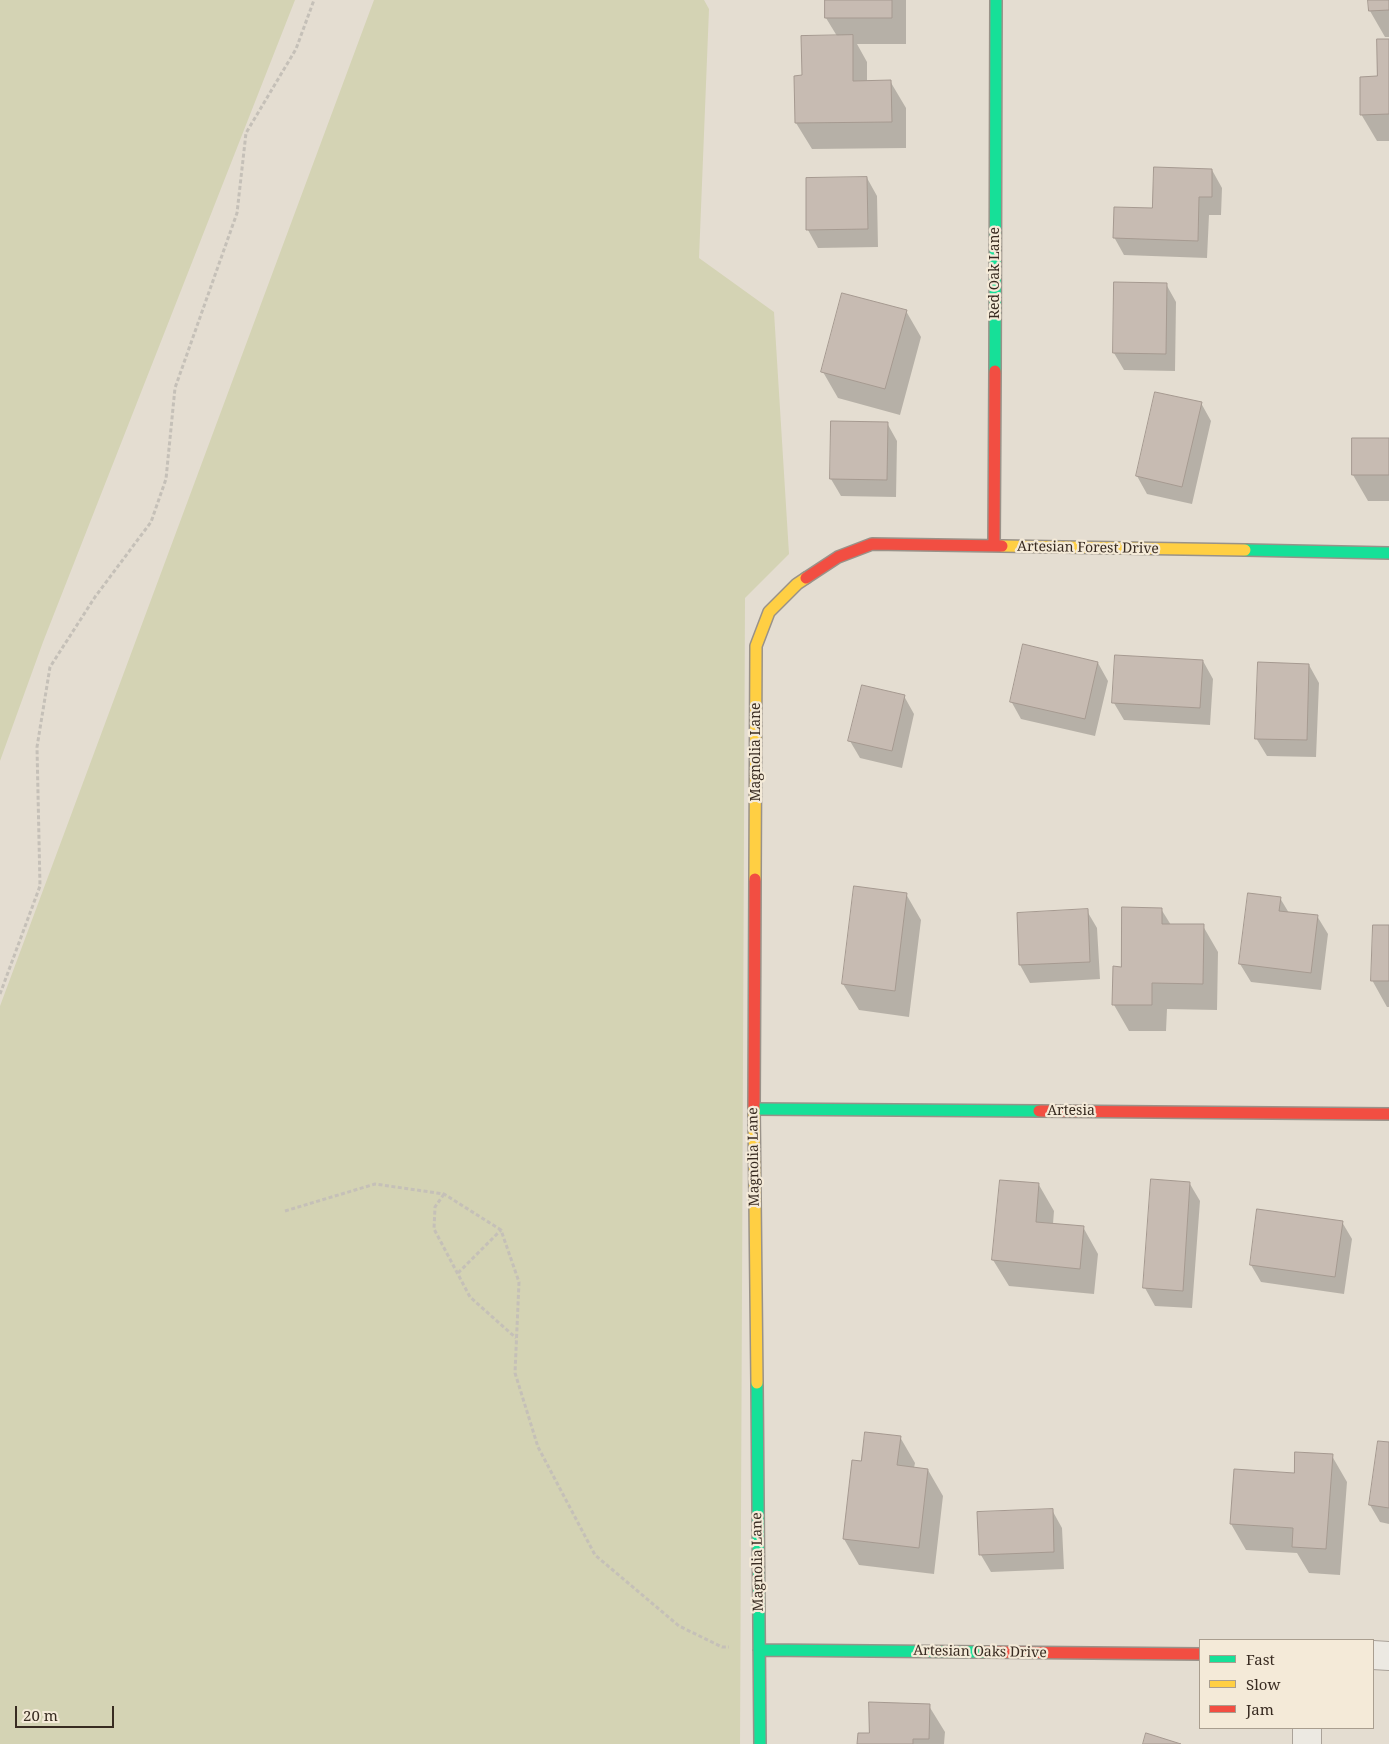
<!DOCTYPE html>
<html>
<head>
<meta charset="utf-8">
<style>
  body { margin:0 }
  #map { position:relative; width:1389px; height:1744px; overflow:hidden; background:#e4ddd1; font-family:"Noto Serif",serif }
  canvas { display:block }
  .legend { position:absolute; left:1199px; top:1639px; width:175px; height:90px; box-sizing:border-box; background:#f4ead8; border:1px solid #a99e8f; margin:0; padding:6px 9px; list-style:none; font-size:15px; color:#382b21 }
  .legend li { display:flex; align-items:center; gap:10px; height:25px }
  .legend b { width:25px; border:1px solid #a99e8f }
  .scale { position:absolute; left:15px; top:1706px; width:99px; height:22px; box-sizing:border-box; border:2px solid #382b21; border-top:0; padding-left:6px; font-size:15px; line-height:18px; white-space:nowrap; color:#382b21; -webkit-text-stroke:4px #f4ead8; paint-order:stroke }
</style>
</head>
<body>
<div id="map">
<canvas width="1389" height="1744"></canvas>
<ul class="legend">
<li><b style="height:6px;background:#16e098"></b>Fast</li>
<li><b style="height:6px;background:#ffcf43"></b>Slow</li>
<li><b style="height:6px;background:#f24e42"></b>Jam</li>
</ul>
<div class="scale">20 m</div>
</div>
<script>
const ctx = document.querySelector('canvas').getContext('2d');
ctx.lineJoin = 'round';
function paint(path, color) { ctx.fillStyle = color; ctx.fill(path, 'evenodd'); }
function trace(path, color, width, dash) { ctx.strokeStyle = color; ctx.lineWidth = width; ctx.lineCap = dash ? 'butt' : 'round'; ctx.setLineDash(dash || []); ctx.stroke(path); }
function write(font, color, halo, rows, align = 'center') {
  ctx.font = font + ' "Noto Serif",serif'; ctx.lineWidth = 4.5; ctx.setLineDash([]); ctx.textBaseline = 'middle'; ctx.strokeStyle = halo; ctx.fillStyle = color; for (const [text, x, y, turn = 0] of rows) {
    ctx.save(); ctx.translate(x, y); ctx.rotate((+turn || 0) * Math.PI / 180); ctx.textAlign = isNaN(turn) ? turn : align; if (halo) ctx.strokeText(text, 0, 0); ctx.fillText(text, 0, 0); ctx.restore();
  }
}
const green = new Path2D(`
  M0,0H295L43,642L0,761Z
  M374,0H704L709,9L699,258L774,312L789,554L745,598L740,1744H0V1006Z`);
const shadow = new Path2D(`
  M826,0H906V44H857L867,62V82L890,81L906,108V148L812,149L796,123L803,77L837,36L826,18Z
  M1369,0H1389V37H1385L1370,11Z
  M1389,41V141H1377L1361,114L1378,77Z
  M1212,170L1222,188L1221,215H1209L1207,258L1124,255L1114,237Z
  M867,178L877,196L878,247L818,248L808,230Z
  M1166,284L1176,302L1175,371L1124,370L1114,353Z
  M906,311L921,337L900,415L838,398L823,372Z
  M1201,403L1211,421L1192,504L1147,494L1137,476Z
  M887,423L897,441L896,497L841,496L831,479Z
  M1389,439V501H1368L1353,475Z
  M1203,661L1213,679L1210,725L1124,720L1114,703Z
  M1098,663L1108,681L1095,736L1021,719L1011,701Z
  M1309,665L1319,683L1316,757L1267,756L1256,738Z
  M904,696L914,714L902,768L860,758L850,741Z
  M906,894L921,920L909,1017L859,1010L843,984Z
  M1280,898L1289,913L1317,916L1328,934L1321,990L1251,982L1240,964Z
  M1161,909L1171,925L1203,926L1218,952L1217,1010L1167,1009L1166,1031H1129L1114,1005L1122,968Z
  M1087,911L1097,928L1100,979L1030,983L1020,965Z
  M1389,926V1007H1387L1372,980Z
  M1190,1184L1200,1201L1192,1308L1155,1306L1145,1288Z
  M1039,1185L1054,1211L1053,1224L1083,1227L1098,1254L1094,1294L1009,1286L993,1260Z
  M1342,1222L1352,1239L1344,1294L1261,1282L1251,1265Z
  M900,1437L915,1463L914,1468L928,1470L943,1496L934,1574L859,1565L844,1539Z
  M1389,1443V1524L1380,1522L1370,1505Z
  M1332,1456L1347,1482L1340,1575L1309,1573L1297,1553L1246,1550L1231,1524L1295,1474Z
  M1052,1510L1062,1528L1064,1569L991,1572L981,1555Z
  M929,1706L945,1732L944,1744H859L870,1735Z`);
const building = new Path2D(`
  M825,0H892V18H825Z
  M1368,0H1389V10L1369,11Z
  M853,35V81L891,80L892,122L795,123L794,76L802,75L801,36Z
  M1377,39H1389V114L1360,115V77L1377,76Z
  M1154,167L1212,169V197H1199L1198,241L1113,238L1114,207L1152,208Z
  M867,177L868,229L806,230V178Z
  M1114,282L1167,283L1166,354L1113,353Z
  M842,293L907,310L885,389L821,372Z
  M1155,392L1202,402L1182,487L1136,476Z
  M831,421L888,422L887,480L830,479Z
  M1352,438H1389V475H1352Z
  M1023,644L1098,662L1085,719L1010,702Z
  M1115,655L1203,660L1200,708L1112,703Z
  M1258,662L1309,664L1307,740L1255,739Z
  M862,685L905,695L892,751L848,741Z
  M854,886L907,893L895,991L842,984Z
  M1248,893L1281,897L1279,911L1318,915L1311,973L1239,964Z
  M1122,907L1162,908V924H1204L1203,984L1152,983V1005H1112L1113,966L1121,967Z
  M1088,909L1090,962L1019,965L1017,913Z
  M1373,925H1389V981H1371Z
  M1151,1179L1190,1182L1183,1291L1143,1288Z
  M1000,1180L1039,1183L1036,1222L1084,1226L1080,1269L992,1260Z
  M1257,1209L1343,1221L1335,1277L1250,1265Z
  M865,1432L901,1436L897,1465L928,1469L919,1548L843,1539L852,1460L861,1461Z
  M1378,1441L1389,1442V1508L1369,1505Z
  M1295,1452L1333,1454L1326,1549L1292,1547L1293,1528L1230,1524L1234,1469L1294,1473Z
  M1053,1509L1054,1552L979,1555L977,1512Z
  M869,1702L930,1704L929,1739H913V1744H857L858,1733H869Z
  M1146,1733L1181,1744H1143Z`);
const path = new Path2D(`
  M0,994L40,886L37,747L50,667L95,597L151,522L166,479L175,388L237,213L246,133L296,49L314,0
  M444,1194L435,1207L434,1229L470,1297L516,1338
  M285,1211L375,1184L444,1194L501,1230L519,1282L515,1373L538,1447L595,1555L679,1626L722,1647H729
  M458,1273L501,1230`);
const street = new Path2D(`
  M1373,1655L1389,1656
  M1307,1728V1744`);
const fast = new Path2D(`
  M995,371L996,0
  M1245,550L1389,553
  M754,1109L1039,1111
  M757,1383L760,1744
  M759,1650L985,1652`);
const slow = new Path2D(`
  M1002,546L1245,550
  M755,879L756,646L769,612L797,584L806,578
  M754,1108L757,1383`);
const jam = new Path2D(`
  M994,546L995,371
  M806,578L838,557L872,544L1002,546
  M754,1108L755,879
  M1039,1111L1389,1114
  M985,1652L1200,1654`);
const streetNames = [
  ["Red Oak Lane",995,273,-90],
  ["Artesian Forest Drive",1088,548,1],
  ["Magnolia Lane",756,752,-90],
  ["Artesia",1071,1111],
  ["Magnolia Lane",754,1157,-91],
  ["Magnolia Lane",758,1562,-91],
  ["Artesian Oaks Drive",980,1652,1]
];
paint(green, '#d4d3b4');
paint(shadow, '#0003');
paint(building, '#c7bbb2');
trace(building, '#a59990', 1);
trace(street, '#aaa299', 30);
trace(fast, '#999289', 14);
trace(slow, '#999289', 14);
trace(jam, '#999289', 14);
trace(path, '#c5c0b8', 3, [4, 2.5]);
trace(street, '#ece9e2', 28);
trace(fast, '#16e098', 11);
trace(slow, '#ffcf43', 11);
trace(jam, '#f24e42', 11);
write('14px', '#382b21', '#f4ead8', streetNames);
</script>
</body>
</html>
